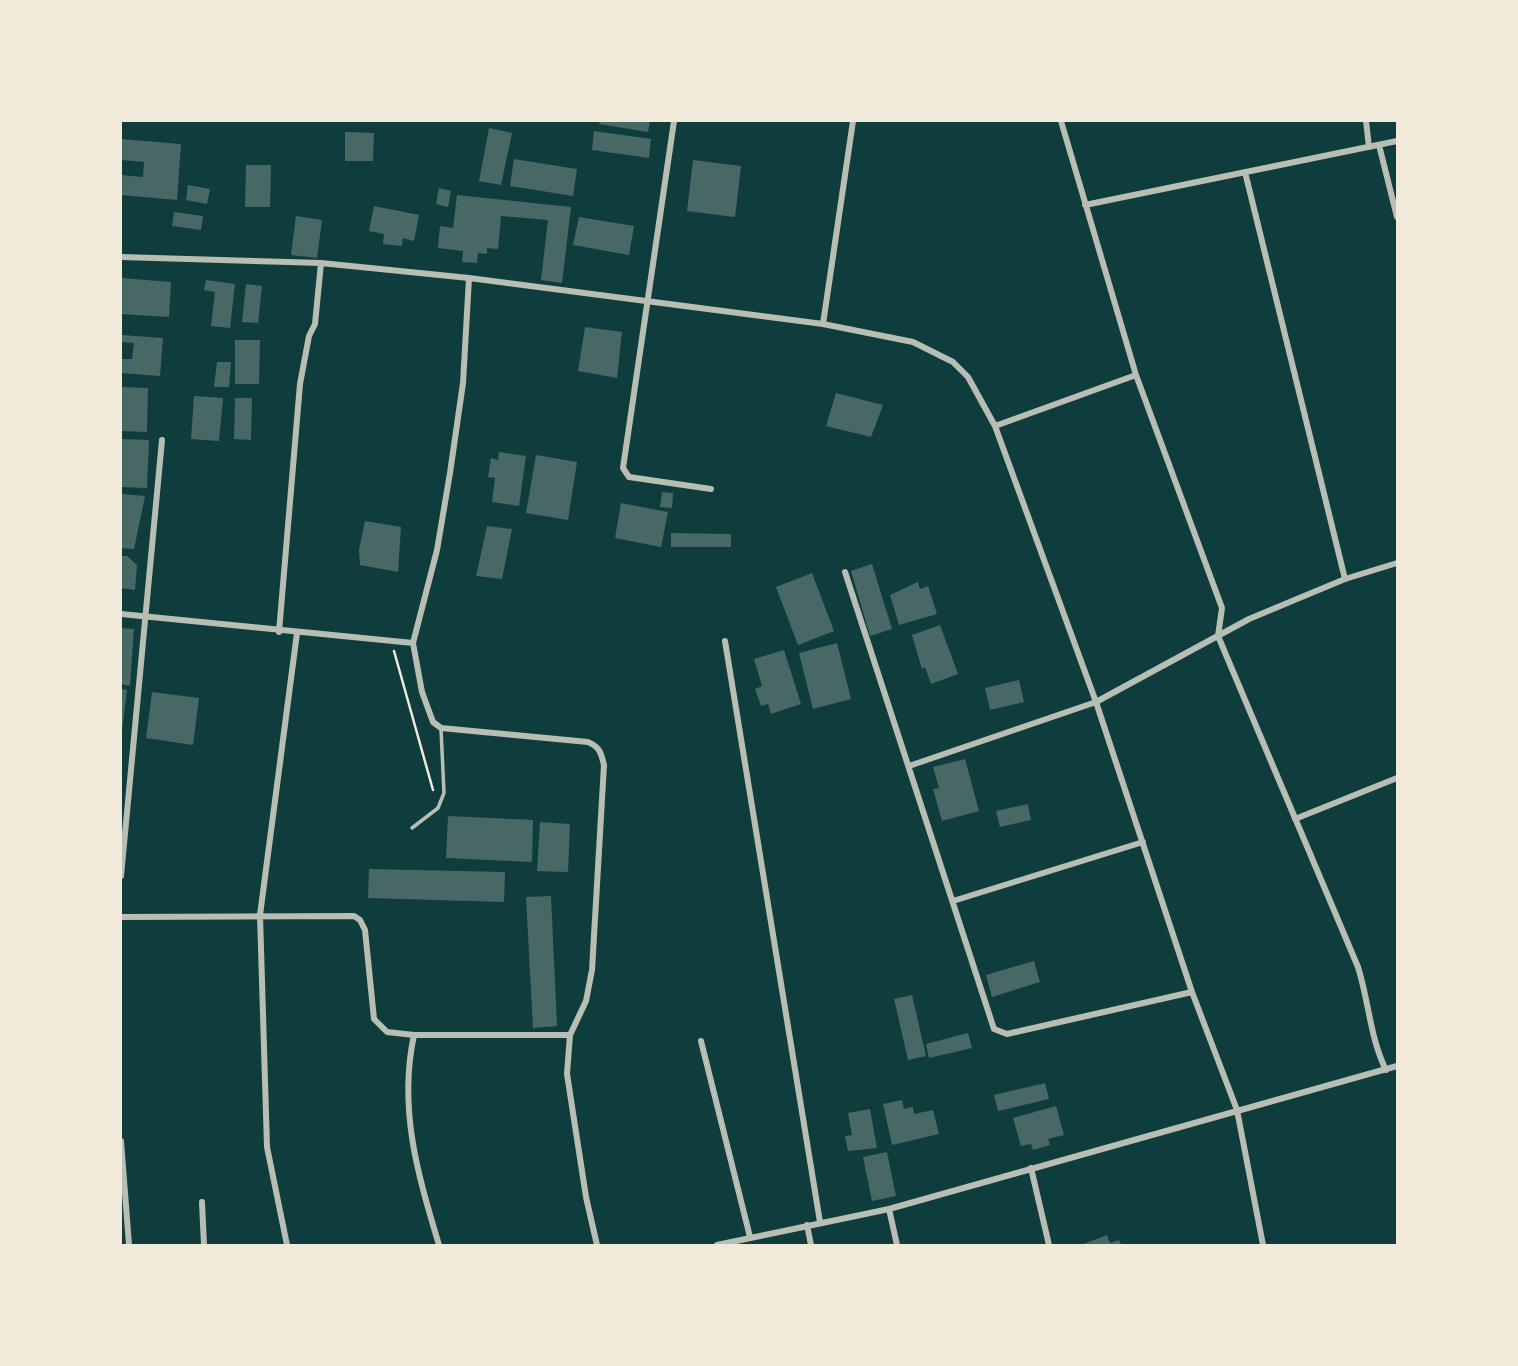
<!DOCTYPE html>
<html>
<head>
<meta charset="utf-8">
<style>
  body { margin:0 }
  #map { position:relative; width:1518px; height:1366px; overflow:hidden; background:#0f3d3e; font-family:Figtree,sans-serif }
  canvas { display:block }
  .frame { position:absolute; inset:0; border:122px solid #f1e9da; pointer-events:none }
</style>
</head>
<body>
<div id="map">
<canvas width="1518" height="1366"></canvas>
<div class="frame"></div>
</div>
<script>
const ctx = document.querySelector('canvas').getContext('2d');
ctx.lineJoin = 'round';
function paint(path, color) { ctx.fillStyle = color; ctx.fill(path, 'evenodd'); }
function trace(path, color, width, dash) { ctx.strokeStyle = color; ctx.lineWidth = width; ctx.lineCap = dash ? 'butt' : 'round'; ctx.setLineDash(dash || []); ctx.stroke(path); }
const building = new Path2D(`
  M600,121H650L648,132L599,124Z
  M489,128L512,133L501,185L479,181Z
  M594,131L651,139L649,158L592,150Z
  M345,132L374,133L373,161H345Z
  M121,139L181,144L177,200L121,195V175L143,177L144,162L121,160Z
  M514,159L577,169L573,196L510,186Z
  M693,160L741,166L735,217L687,211Z
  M246,165H271L270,207H245Z
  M188,185L210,189L207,204L186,200Z
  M439,188L451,191L448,207L436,204Z
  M457,195L571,207L562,283L541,280L548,220L501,216L498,249L487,248V254L478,253L477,263L462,262L463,251L438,248L440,226L453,228Z
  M374,206L419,215L414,241L403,238L402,246L383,244L384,234L369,231Z
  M174,212L203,216L201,230L172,226Z
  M296,216L322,220L317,258L291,255Z
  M579,217L634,226L629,255L573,245Z
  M121,278L171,282L169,317L121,314Z
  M206,280L235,284L230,328L211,326L215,292L204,290Z
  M246,284L262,286L258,323L242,322Z
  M585,327L622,332L617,378L578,371Z
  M121,335L163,338L160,376L121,373V359H132L134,343L121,342Z
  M235,340H260L259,384H235Z
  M217,362H231L229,387H214Z
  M121,387L148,388L147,432L121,431Z
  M836,393L883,405L871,437L826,426Z
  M194,396L223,398L219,441L191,439Z
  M235,398H252L251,440L234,439Z
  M121,439L149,440L147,488L121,487Z
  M499,452L526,456L519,506L492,502L495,478L488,477L491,458L498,460Z
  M536,455L577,462L568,520L526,513Z
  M662,492L673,493L672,508L660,507Z
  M121,494L145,496L134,549L121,548Z
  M621,503L668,512L661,547L615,538Z
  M365,521L401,527L398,572L360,565L359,550Z
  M487,526L512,529L502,579L476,576Z
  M671,533L731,534V547H671Z
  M121,556H127L137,565L135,590L121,588Z
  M872,564L892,629L870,636L851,571Z
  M812,573L834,631L798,645L776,587Z
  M918,582L920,589L928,586L937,614L899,625L890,595Z
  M940,625L958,674L931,684L925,667L922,669L912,635Z
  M121,628L134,629L130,686L121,684Z
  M837,643L851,699L813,709L799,653Z
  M784,650L801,704L771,714L768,704L761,706L755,689L762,686L754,659Z
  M1019,680L1024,702L990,710L985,688Z
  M121,689L127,690L122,730H121Z
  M152,692L199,698L193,745L146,738Z
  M965,759L979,811L942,821L933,789L939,788L933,767Z
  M1028,804L1031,820L1000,827L996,811Z
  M448,816L533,820L532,862L446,858Z
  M540,822L570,824L568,872L537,871Z
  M369,869L505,872L504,902L368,898Z
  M551,896L557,1026L533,1028L526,897Z
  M1034,961L1040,982L992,997L986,975Z
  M912,995L926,1056L908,1060L894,999Z
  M968,1033L972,1048L929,1058L926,1044Z
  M1045,1083L1049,1099L998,1111L994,1095Z
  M902,1100L904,1109L913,1107L914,1114L933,1110L939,1134L892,1145L883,1104Z
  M1056,1106L1064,1135L1048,1139L1050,1145L1033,1150L1031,1144L1021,1146L1013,1118Z
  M870,1109L877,1148L848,1151L845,1136L852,1135L848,1113Z
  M887,1152L896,1196L872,1201L863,1157Z
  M1107,1235L1110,1243L1119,1240L1121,1245H1081Z`);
const path = new Path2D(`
  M394,651L433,790`);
const service = new Path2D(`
  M412,828L438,808L444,793L441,729`);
const minor = new Path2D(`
  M674,121L623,468L629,477L711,489
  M1061,121L1136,375L1222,608L1218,636L1358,967C1369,1002 1370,1038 1386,1070
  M1366,121L1369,147
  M1379,145L1397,217
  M1245,172L1345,579
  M1085,205L1397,141
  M121,257L321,263L469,278L823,324L913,342L953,362L968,377L995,426L1096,702L1192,992L1237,1110L1263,1245
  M469,278L463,383L450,473L437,550L413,643L422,692L433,722L441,728L588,742C600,747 601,753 604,765L592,970L586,1001L570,1035L567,1074L586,1197L597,1245
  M823,324L853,121
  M995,426L1136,375
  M845,572L994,1029L1007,1034L1192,992
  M121,614L413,643
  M279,632L300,384L309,336L315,324L321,263
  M725,641L820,1222
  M909,766L1096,702L1249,619L1345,579L1397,563
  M1295,819L1397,778
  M121,876L162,440
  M953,901L1143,842
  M121,917L354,916L360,920L365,930L374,1019L387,1032L414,1035C398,1109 418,1175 439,1245
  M414,1035H570
  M701,1041L750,1237
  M121,1141L129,1245
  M1031,1168L1049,1245
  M202,1202L204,1245
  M889,1209L897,1245
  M807,1225L811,1245
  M287,1245L267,1147L260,915L297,633
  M717,1245L889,1209L1397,1066`);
paint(building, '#486865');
trace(path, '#f1e9da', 2.5);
trace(service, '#b8beb3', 3.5);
trace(minor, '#b8beb3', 6);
</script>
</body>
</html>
